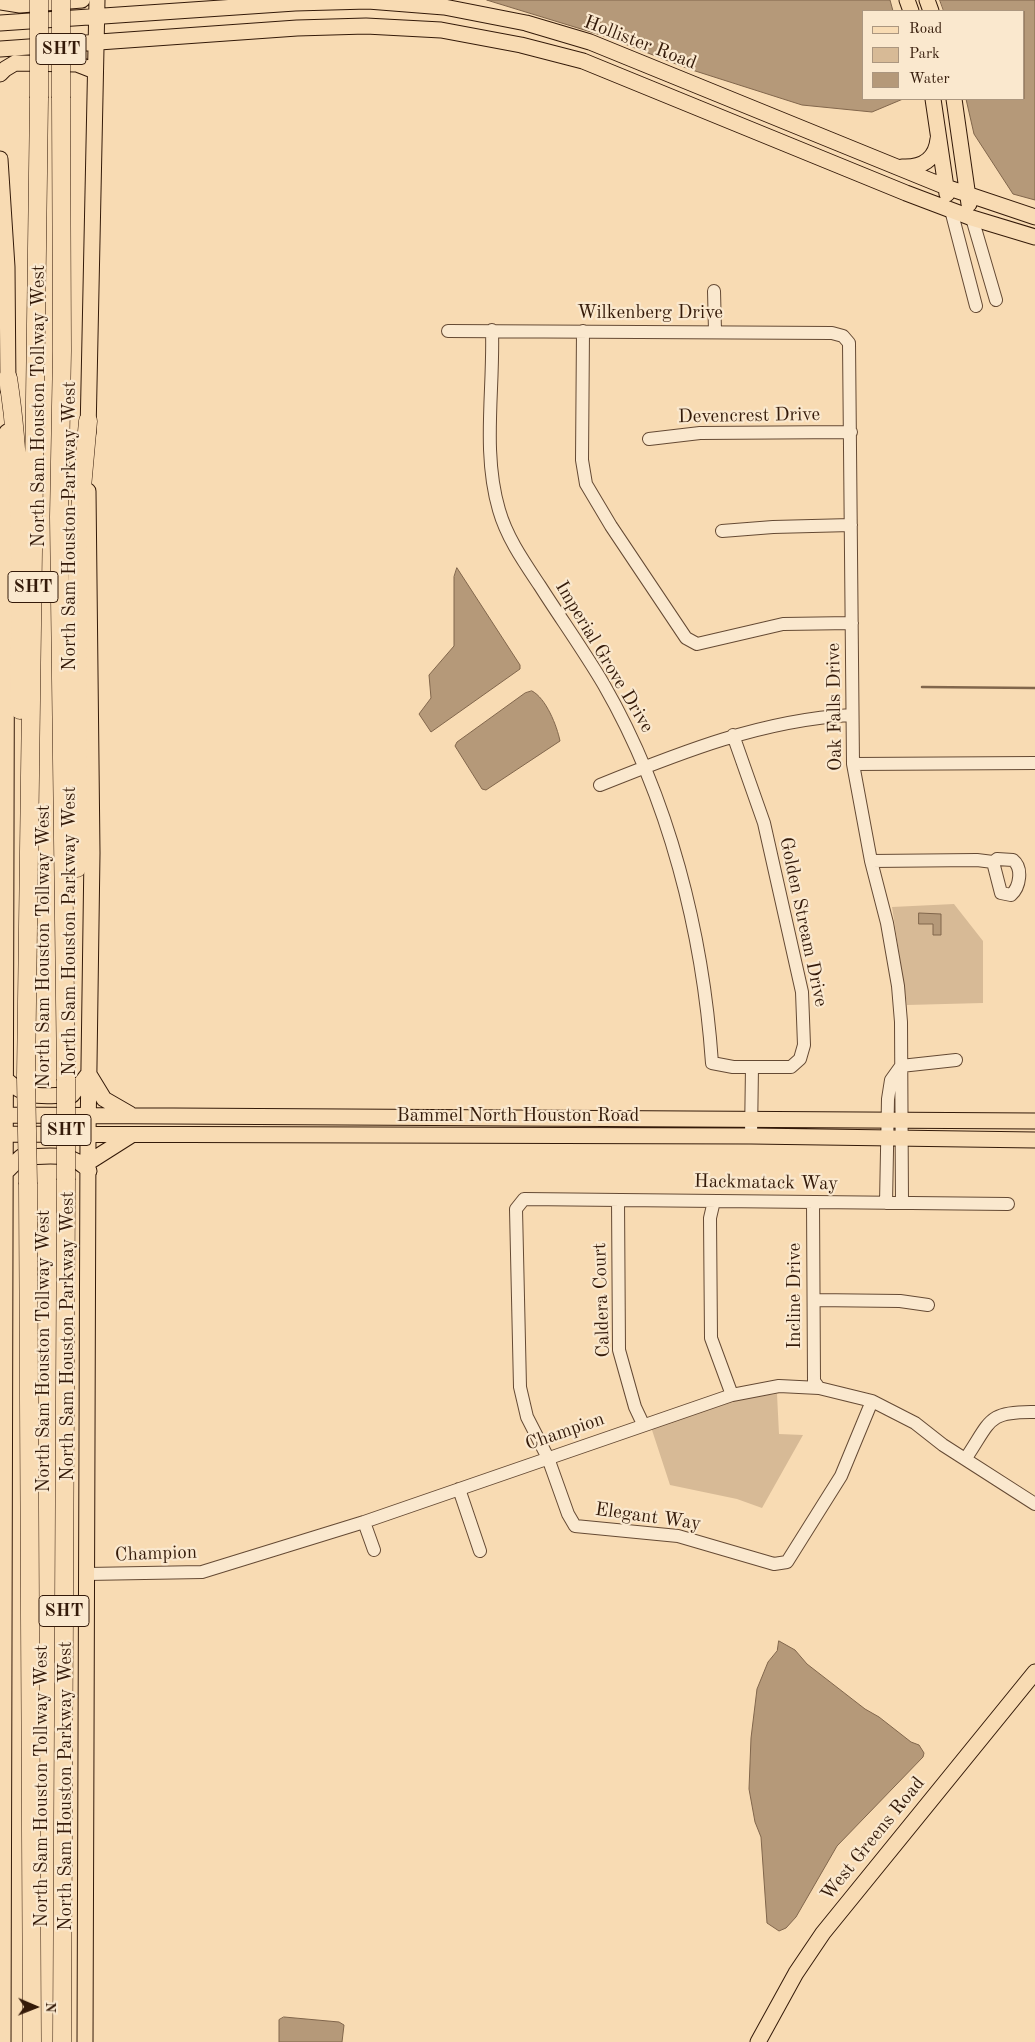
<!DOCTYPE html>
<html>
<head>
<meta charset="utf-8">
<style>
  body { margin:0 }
  #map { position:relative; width:1035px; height:2042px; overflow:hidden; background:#f8dbb3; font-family:"Old Standard TT",serif }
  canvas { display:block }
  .legend { position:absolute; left:862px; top:10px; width:162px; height:90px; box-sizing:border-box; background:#fae8ce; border:1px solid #ab967f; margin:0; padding:6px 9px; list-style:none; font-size:15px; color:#341a09 }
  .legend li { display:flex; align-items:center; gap:10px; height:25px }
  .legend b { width:25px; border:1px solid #ab967f }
  .north { position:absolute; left:10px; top:1982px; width:50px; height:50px; -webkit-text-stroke:4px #fae8ce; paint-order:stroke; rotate:91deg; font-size:14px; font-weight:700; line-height:20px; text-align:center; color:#341a09 }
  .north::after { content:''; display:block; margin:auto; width:18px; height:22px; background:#341a09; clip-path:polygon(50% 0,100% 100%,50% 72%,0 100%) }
</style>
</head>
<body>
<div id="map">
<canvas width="1035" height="2042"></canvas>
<ul class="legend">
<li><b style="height:6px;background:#f8dbb3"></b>Road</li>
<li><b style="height:14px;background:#d7ba96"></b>Park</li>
<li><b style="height:14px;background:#b59979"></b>Water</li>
</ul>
<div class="north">N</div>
</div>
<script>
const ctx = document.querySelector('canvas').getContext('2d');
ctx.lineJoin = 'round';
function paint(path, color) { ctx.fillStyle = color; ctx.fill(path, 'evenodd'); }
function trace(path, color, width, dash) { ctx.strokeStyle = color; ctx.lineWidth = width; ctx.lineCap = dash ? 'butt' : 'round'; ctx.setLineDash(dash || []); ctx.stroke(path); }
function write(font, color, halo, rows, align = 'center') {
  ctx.font = font + ' "Old Standard TT",serif'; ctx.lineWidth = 4.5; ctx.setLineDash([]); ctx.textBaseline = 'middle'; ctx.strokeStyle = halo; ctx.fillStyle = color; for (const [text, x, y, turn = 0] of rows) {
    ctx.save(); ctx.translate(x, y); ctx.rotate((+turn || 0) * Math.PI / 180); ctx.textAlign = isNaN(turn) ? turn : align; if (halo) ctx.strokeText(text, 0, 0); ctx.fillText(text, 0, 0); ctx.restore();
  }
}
const green = new Path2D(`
  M954,904L983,941V1003L907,1005L892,907Z
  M777,1394L779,1434L803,1435L762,1508L737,1499L670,1485L651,1427L741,1398Z`);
const water = new Path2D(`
  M487,0H890L893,11H864V99H903L872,112L802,105L689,69L607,37Z
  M940,0H1035V200L1013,194L974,134L966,99H1024V11H944Z
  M457,568L520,665V669L431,732L419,714L431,698L429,675L454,646V577Z
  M532,691C546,698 557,726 560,741L486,790L482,789L455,746L457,742L525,693Z
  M919,913L941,914V935H933V924H919Z
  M779,1641L795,1650L807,1664L865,1709L879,1717L911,1742L919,1745L924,1753L923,1757L837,1846L796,1917L786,1928L779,1931L767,1923L761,1837L755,1822L749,1789L751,1738L757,1689L768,1662L777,1651Z
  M284,2017L339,2022L344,2025L342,2042H279V2020Z`);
const stream = new Path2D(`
  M922,687L1035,688`);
const minor = new Path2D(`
  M951,210L976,306
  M972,218L996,300
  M714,291L715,331
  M492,330C494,390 482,452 499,510C507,538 524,562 540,586C561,619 584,651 604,685C669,798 703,933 712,1063L733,1067H791L800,1059L804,1045L802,992L764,823L733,735
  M448,331L832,333L843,336L849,343L853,764L871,861L887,923L898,986L901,1022L902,1203
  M583,331L582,460L586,484L611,526L686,638L697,644L783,624L852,623
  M649,439L700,433L851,432
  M722,531L773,527L851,525
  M853,764L1035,763
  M600,785C682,752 762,720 851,715
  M871,861L977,860L993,862L997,859L1013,860C1023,868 1020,887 1011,895L1001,893L993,862
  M901,1066L956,1060
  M751,1136L752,1067
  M618,1200L619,1350L635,1407L643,1424
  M714,1201L710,1218L711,1338L732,1395
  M813,1202L814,1381L819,1388
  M886,1203L888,1099L891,1080L901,1066
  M814,1300L900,1301L928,1305
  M872,1401L841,1476L787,1562L774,1564L678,1536L575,1526L568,1514L548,1458L527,1417L520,1387L516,1209L524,1199L1008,1204
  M966,1458C991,1421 987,1411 1035,1412
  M459,1489L480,1551
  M364,1522L374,1550
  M87,1574L202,1572L364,1522L732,1395L779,1386L819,1388L872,1401L915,1423L943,1445L1035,1504`);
const major = new Path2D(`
  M907,0L911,11
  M927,0L931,11
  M0,2L20,5L82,0
  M0,23L295,3L368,1L444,7L526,23L590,42L946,187L1035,217
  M0,49L297,28L366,26L441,30L521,45L583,61L906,193L972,218L1035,237
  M0,74L5,69L15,63L77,64L95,71
  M933,99L947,194
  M954,99L969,204
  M0,159L7,267L8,389
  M902,167C921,168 936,160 938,139
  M88,433L97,0
  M90,1076L104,1099L130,1114
  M5,1079C30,1101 41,1095 72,1095L89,1073
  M0,1115L1035,1121
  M0,1134L751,1136L1035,1140
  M89,1162L130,1136
  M2,1168L5,1173L21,1157C47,1157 71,1150 89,1171
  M3,2042L7,432
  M85,2042L88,1135L92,853L88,491
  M758,2042L796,1973L823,1933L1035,1672`);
const highway = new Path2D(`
  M61,98L62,351L59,517L66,1079
  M8,378C25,488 19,599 20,710
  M77,868L78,532L88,421
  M26,1077L39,98
  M28,1184L32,2042
  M62,2042L66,1180`);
const highwayBridge = new Path2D(`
  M39,0V98
  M61,0V98
  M26,1077L28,1184
  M66,1180V1079`);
const shields = [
  [61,49,50],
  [33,587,50],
  [66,1130,50],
  [64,1611,50]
];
const shieldNames = [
  ["SHT",61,49],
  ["SHT",33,587],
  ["SHT",66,1130],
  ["SHT",64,1611]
];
const streetNames = [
  ["Hollister Road",640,43,21],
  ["Wilkenberg Drive",650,313],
  ["North Sam Houston Tollway West",39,406,-90],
  ["Devencrest Drive",749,416,-1],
  ["North Sam Houston Parkway West",70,526,-90],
  ["Imperial Grove Drive",604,657,59],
  ["Oak Falls Drive",835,707,-91],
  ["Golden Stream Drive",803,922,78],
  ["North Sam Houston Parkway West",70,931,-90],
  ["North Sam Houston Tollway West",44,946,-90],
  ["Bammel North Houston Road",518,1116],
  ["Hackmatack Way",766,1183,1],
  ["Incline Drive",795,1296,-90],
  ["Caldera Court",602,1300,-92],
  ["North Sam Houston Parkway West",68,1336,-90],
  ["North Sam Houston Tollway West",44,1351,-90],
  ["Champion",565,1432,-19],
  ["Elegant Way",648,1517,8],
  ["Champion",156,1554,-2],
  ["North Sam Houston Tollway West",42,1786,-90],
  ["North Sam Houston Parkway West",66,1786,-90],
  ["West Greens Road",873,1839,-51]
];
paint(green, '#d7ba96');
paint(water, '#b59979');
trace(water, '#81664c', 1);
trace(stream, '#81664c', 2.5);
trace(minor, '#654a34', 14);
trace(major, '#341a09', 17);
trace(highway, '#341a09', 19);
trace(minor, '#fae8ce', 12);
trace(major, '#f8dbb3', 15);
trace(highway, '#f8dbb3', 18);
trace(highwayBridge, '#341a09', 19, []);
trace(highwayBridge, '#f8dbb3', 18);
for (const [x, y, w] of shields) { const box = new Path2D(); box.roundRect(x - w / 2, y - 15.5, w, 31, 4); ctx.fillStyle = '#fae8ce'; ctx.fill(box); trace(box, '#341a09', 1); }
write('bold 18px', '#341a09', null, shieldNames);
write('19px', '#341a09', '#fae8ce', streetNames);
</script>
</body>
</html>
